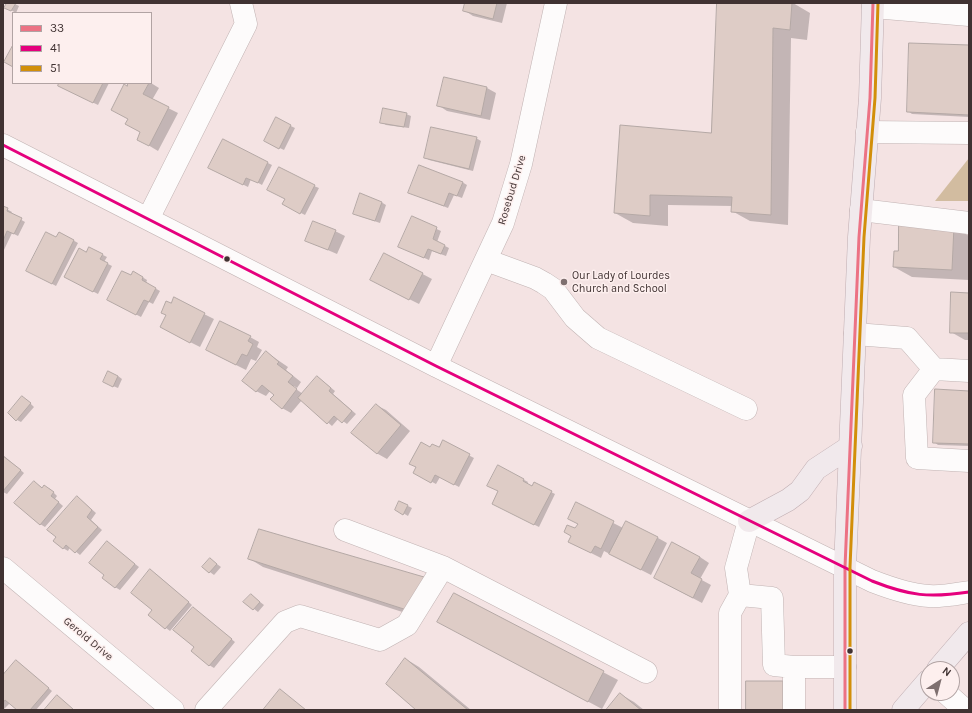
<!DOCTYPE html>
<html>
<head>
<meta charset="utf-8">
<style>
  body { margin:0 }
  #map { position:relative; width:972px; height:713px; overflow:hidden; background:#f4e3e3; font-family:Karla,sans-serif }
  canvas { display:block }
  .frame { position:absolute; inset:0; border:4px solid #403232; pointer-events:none }
  .legend { position:absolute; left:12px; top:12px; width:140px; height:72px; box-sizing:border-box; background:#fdefee; border:1px solid #b1a3a3; margin:0; padding:5px 7px; list-style:none; font-size:12px; color:#403232 }
  .legend li { display:flex; align-items:center; gap:8px; height:20px }
  .legend b { width:20px; border:1px solid #b1a3a3 }
  .north { position:absolute; left:920px; top:661px; width:40px; height:40px; box-sizing:border-box; background:#fdefee; border:1px solid #b1a3a3; border-radius:50%; rotate:36deg; font-size:11px; font-weight:700; line-height:16px; text-align:center; color:#403232 }
  .north::after { content:''; display:block; margin:auto; width:14px; height:18px; background:#7f7070; clip-path:polygon(50% 0,100% 100%,50% 72%,0 100%) }
</style>
</head>
<body>
<div id="map">
<canvas width="972" height="713"></canvas>
<div class="frame"></div>
<ul class="legend">
<li><b style="height:5px;background:#ec7284"></b>33</li>
<li><b style="height:5px;background:#e5007d"></b>41</li>
<li><b style="height:5px;background:#d28f0a"></b>51</li>
</ul>
<div class="north">N</div>
</div>
<script>
const ctx = document.querySelector('canvas').getContext('2d');
ctx.lineJoin = 'round';
function paint(path, color) { ctx.fillStyle = color; ctx.fill(path, 'evenodd'); }
function trace(path, color, width, dash) { ctx.strokeStyle = color; ctx.lineWidth = width; ctx.lineCap = dash ? 'butt' : 'round'; ctx.setLineDash(dash || []); ctx.stroke(path); }
function write(font, color, halo, rows, align = 'center') {
  ctx.font = font + ' Karla,sans-serif'; ctx.lineWidth = 3; ctx.setLineDash([]); ctx.textBaseline = 'middle'; ctx.strokeStyle = halo; ctx.fillStyle = color; for (const [text, x, y, turn = 0] of rows) {
    ctx.save(); ctx.translate(x, y); ctx.rotate((+turn || 0) * Math.PI / 180); ctx.textAlign = isNaN(turn) ? turn : align; if (halo) ctx.strokeText(text, 0, 0); ctx.fillText(text, 0, 0); ctx.restore();
  }
}
const forest = new Path2D(`
  M969,158V201H935Z`);
const shadow = new Path2D(`
  M8,3H13L19,6L16,13L6,7Z
  M466,3H507L502,23L473,16L464,10Z
  M718,3H793L810,13L807,40L791,38L788,225L750,221L732,211V206L668,205V226L633,223L615,213L712,134Z
  M969,46V117L912,114L908,111Z
  M60,83H109L98,105L63,88Z
  M130,83H151L159,88L152,100L178,113L158,151L138,139L142,132L129,119Z
  M487,88L496,93L490,120L447,111L438,105Z
  M406,114L411,116L409,128L386,125L382,122Z
  M276,119L295,128L284,150L265,141Z
  M476,138L481,141L473,171L429,160L425,157Z
  M223,141L272,165L262,185L251,179L248,187L214,170Z
  M462,182L467,185L462,198L454,195L448,208L414,195Z
  M314,186L319,188L305,215L283,204Z
  M381,202L386,205L380,223L359,216Z
  M3,207L12,212L11,214L25,222L18,236L12,233L3,252Z
  M412,218L441,231L437,242L449,248L446,256L432,251L429,260L404,249Z
  M954,227L969,236V280L912,277L894,267Z
  M335,231L345,236L337,254L316,245L307,240Z
  M60,233L78,243L56,286L32,273Z
  M87,253L103,255L107,257L104,262L112,266L98,294L65,277Z
  M385,254L432,279L419,304L381,285Z
  M134,272L147,280L146,283L160,291L153,304L149,302L141,317L108,300L132,277Z
  M969,294V340H965L951,332Z
  M204,314L214,319L200,347L170,332Z
  M250,337L259,342L257,347L262,350L256,361L251,359L246,370L216,355Z
  M266,352L288,367L286,370L301,382L297,388L294,386L293,387L303,394L318,377L335,391L333,394L356,414L347,424L339,418L332,426L302,400L291,413L282,408L275,394L270,391L266,396L256,391Z
  M118,376L122,379L118,388L108,384Z
  M969,392V446L938,445L934,442Z
  M27,400L34,407L21,422L17,420Z
  M376,405L386,410L410,431L387,459L378,454L353,433Z
  M443,442L474,458L459,487L440,477L436,484L415,473L440,449Z
  M3,455L24,473L7,494L3,492Z
  M498,466L528,482L527,484L533,487L551,492L555,494L539,527L497,506L499,491Z
  M34,482L43,488H49L57,496L55,499L63,506L45,527L40,524Z
  M81,500L96,513L91,520L102,530L80,555L70,547L68,551L63,548Z
  M400,502L412,508L408,516L396,509Z
  M576,504L623,528L658,538L667,543L651,575L604,551L601,558L579,547L576,530L579,524Z
  M108,543L139,567L120,590L115,587L105,575Z
  M700,557L709,563L700,579L711,585L702,603L664,583Z
  M210,559L221,567L214,575L203,567Z
  M250,559L437,585L424,619L263,567Z
  M155,573L192,605L170,631L149,615L153,610Z
  M455,594L618,680L602,709L452,629Z
  M251,595L264,605L258,612L245,602Z
  M193,608L235,642L214,668L209,665Z
  M406,659L419,667L471,710H417Z
  M17,661L52,691L36,710H18L10,703L3,710V677Z
  M620,694L634,702L644,710H607Z`);
const building = new Path2D(`
  M7,3H16L11,11L4,8Z
  M465,3H497L493,19L463,11Z
  M717,3H792L790,30L773,28L771,215L731,212L732,197L650,195V216L614,213L620,125L711,133Z
  M909,43L969,45V115L907,112Z
  M13,45V67L4,62Z
  M444,77L487,87L481,116L437,106Z
  M59,83H103L93,103L58,86Z
  M128,83H149L143,94L169,107L149,146L137,140L140,132L125,124L128,119L111,110L124,84L127,86Z
  M383,108L407,113L404,127L380,123Z
  M276,117L291,125L279,149L264,141Z
  M431,127L477,137L469,169L424,158Z
  M223,139L268,162L258,183L246,178L243,185L208,168Z
  M419,165L463,182L457,196L449,193L444,206L408,193Z
  M279,167L315,185L300,214L282,204L285,199L267,190Z
  M360,193L382,202L375,221L353,214Z
  M3,206L8,208L7,211L22,218L14,234L7,231L3,241Z
  M412,216L437,227L433,239L445,245L441,254L428,249L424,258L398,247Z
  M313,221L336,230L328,250L305,241Z
  M899,224L954,226L952,270L893,267L894,251H898Z
  M46,232L56,237L59,232L74,240L52,284L26,271Z
  M89,247L103,254L100,259L108,263L93,292L64,277L79,248L86,252Z
  M384,253L423,273L409,300L370,280Z
  M122,271L131,275L133,271L143,277L142,280L156,288L149,302L144,300L136,315L107,300Z
  M951,292L969,293V333H950Z
  M174,297L205,313L190,343L160,327L166,315L161,313L166,301L171,303Z
  M220,321L251,336L248,341L253,344L247,356L242,354L236,365L206,350Z
  M266,351L279,362L277,364L293,376L288,382L297,389L282,409L270,399L274,395L262,385L256,392L242,381Z
  M108,371L118,376L113,387L103,382Z
  M317,376L331,388L329,391L352,411L342,423L334,416L327,424L298,398Z
  M935,389L969,391V444L933,443Z
  M22,396L31,403L16,421L8,413Z
  M376,404L401,425L377,454L351,433Z
  M443,440L470,454L454,485L435,475L431,483L413,473L416,467L409,464L421,442L430,447L432,444L439,447Z
  M3,456L21,470L3,491Z
  M498,465L524,479L523,481L532,486L534,482L552,491L534,525L492,504L498,491L487,486Z
  M34,481L42,488L44,485L54,492L51,496L59,502L40,525L14,503Z
  M77,496L92,510L87,517L98,527L75,553L66,545L63,549L53,541L56,537L47,530Z
  M399,501L408,505L403,515L395,510Z
  M576,502L614,521L601,549L595,546L591,553L568,542L571,536L564,532L567,525L575,528L578,524L568,519Z
  M626,521L658,537L641,570L609,554Z
  M259,529L424,577L410,611L248,559Z
  M107,541L135,564L115,588L102,578L104,575L89,563Z
  M672,542L700,557L691,573L702,579L693,598L654,578Z
  M210,558L217,564L209,573L202,567Z
  M150,569L189,602L165,629L148,615L152,610L131,593Z
  M454,593L604,671L588,702L437,622Z
  M251,594L260,602L253,610L243,602Z
  M193,607L232,639L209,666L191,651L194,647L173,630Z
  M405,658L468,710H416L386,684Z
  M16,660L49,688L30,710H17L5,700L3,703V675Z
  M746,681H783V710H746Z
  M280,689L306,710H263Z
  M620,693L641,710H606Z
  M57,695L73,709V710H44Z`);
const minor = new Path2D(`
  M873,7L969,15
  M867,132L969,133
  M3,145L436,366L872,581C890,588 910,595 929,596C942,597 956,594 969,592
  M861,210L969,223
  M148,219L246,24L241,3
  M486,260L535,278L544,283L553,289L575,318L598,338L746,409
  M855,334L907,338L934,369L969,371
  M436,366L503,223L521,164L556,3
  M934,369L914,395L917,458L969,461
  M749,521L736,568L740,595L772,598L774,665L794,667V710
  M345,530L443,567
  M3,568L173,710
  M794,667H845
  M946,693L965,710
  M206,710L285,622L300,616L380,640L407,625L443,567L646,672
  M730,710V613L740,595`);
const major = new Path2D(`
  M749,521L788,500L800,491L816,469L851,446
  M938,669L969,633
  M845,710V567L859,237L870,98L873,3
  M903,710L928,681`);
const bus1 = new Path2D(`
  M845,710V567L859,237L870,98L873,3`);
const bus2 = new Path2D(`
  M3,145L436,366L872,581C910,596 929,598 969,592`);
const bus3 = new Path2D(`
  M850,710V567L864,237L875,98L878,3`);
const markers = [
  [227,259,3.5,"#403232"],
  [564,282,4,"#7f7070"],
  [850,651,3.5,"#403232"]
];
const streetNames = [
  ["Rosebud Drive",512,190,-73],
  ["Gerold Drive",88,639,40]
];
const poiNames = [
  ["Our Lady of Lourdes",572,276],
  ["Church and School",572,289]
];
paint(forest, '#d2bca0');
paint(shadow, '#0003');
paint(building, '#deccc6');
trace(building, '#b4a8a5', 1);
trace(minor, '#c1b3b3', 23);
trace(major, '#bfadb1', 23);
trace(minor, '#fdfbfb', 22);
trace(major, '#f1e9ec', 22);
trace(bus1, '#ec7284', 3);
trace(bus2, '#e5007d', 3);
trace(bus3, '#d28f0a', 3);
for (const [x, y, r, color] of markers) { const dot = new Path2D(); dot.arc(x, y, r, 0, 2 * Math.PI); ctx.fillStyle = color; ctx.fill(dot); trace(dot, '#fdefee', 1.5); }
write('11px', '#403232', '#fdefee', streetNames);
write('11px', '#403232', '#fdefee', poiNames, 'left');
</script>
</body>
</html>
